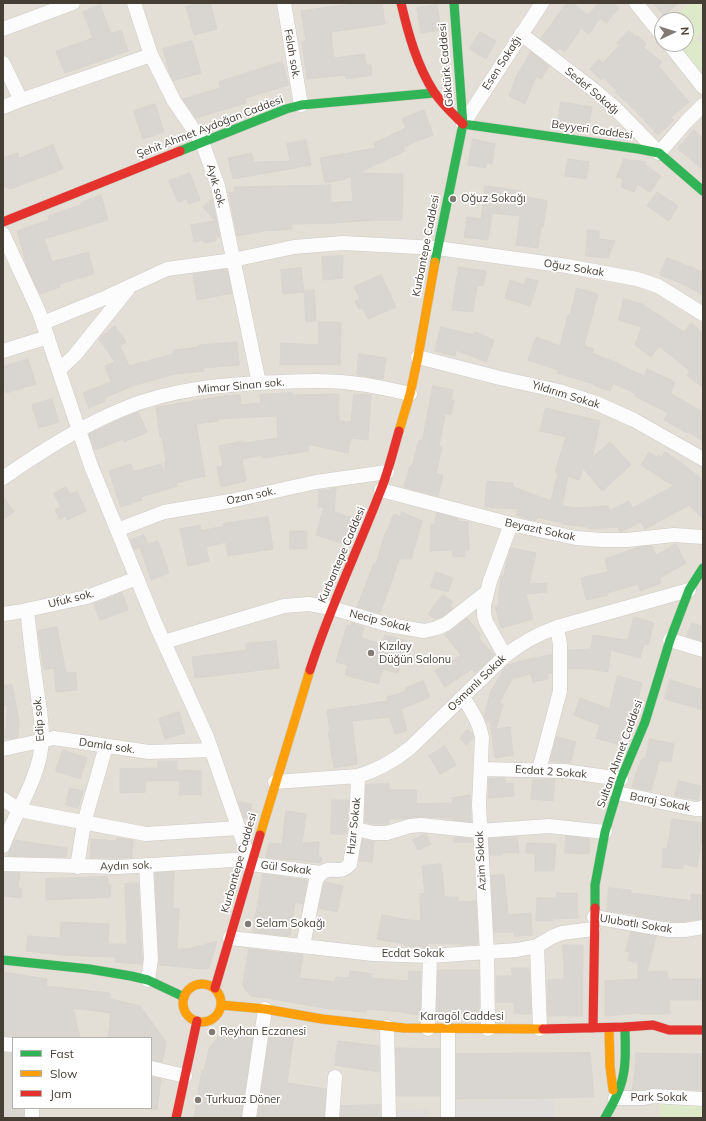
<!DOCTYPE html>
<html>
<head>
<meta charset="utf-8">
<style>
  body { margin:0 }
  #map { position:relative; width:706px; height:1121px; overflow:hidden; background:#f0ede9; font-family:Mulish,sans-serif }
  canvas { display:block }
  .frame { position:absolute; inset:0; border:4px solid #453e35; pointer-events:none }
  .legend { position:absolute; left:12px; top:1037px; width:140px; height:72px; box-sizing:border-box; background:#fff; border:1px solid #b5b2ae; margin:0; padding:5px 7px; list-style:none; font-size:12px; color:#453e35 }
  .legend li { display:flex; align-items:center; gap:8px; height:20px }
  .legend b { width:20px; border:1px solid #b5b2ae }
  .north { position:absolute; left:654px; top:12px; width:40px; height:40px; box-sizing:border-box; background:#fff; border:1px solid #b5b2ae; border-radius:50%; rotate:86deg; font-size:11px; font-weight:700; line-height:16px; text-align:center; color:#453e35 }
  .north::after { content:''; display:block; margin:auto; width:14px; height:18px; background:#817b74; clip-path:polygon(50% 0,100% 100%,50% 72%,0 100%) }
</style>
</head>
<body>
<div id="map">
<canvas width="706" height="1121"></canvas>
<div class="frame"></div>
<ul class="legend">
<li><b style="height:5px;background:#30b455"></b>Fast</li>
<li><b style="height:5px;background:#ff9f0a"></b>Slow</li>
<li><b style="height:5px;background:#e5322d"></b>Jam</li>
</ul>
<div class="north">N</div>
</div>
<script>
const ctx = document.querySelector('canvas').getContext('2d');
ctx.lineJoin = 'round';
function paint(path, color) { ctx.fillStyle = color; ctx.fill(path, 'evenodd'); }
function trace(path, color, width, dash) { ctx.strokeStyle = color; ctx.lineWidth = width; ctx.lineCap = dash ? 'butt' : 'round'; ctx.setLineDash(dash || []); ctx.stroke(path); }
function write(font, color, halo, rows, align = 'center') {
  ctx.font = font + ' Mulish,sans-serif'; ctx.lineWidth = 3.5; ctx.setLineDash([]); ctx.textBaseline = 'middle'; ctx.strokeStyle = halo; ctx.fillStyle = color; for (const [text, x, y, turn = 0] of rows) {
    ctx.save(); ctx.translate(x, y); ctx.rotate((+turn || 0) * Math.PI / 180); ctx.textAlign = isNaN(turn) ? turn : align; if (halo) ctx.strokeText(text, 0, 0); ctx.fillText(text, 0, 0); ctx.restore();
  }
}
const residential = new Path2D(`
  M3,3H703V1118H3ZM662,20H686V44H662ZM13,1038H151V1108H13Z`);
const green = new Path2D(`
  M689,3H703V30L696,38L703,45V73L678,44H686V20H672Z
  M659,1100L703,1102V1118H660Z`);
const parking = new Path2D(`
  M554,1099V1118H456L455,1102Z
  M428,1109L429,1118H393V1110Z`);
const building = new Path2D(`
  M202,3H210L217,29L194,35L186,7Z
  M363,3H382L385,24L331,32L334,58L364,54L366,65H371L372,75L346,79L345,75L307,79L302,42L306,41L301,11Z
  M567,3H572L588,15L599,3H613L619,8L606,23L600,18L589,34L581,28L565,52L559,48L557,51L541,39Z
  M653,3H678L665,16Z
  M100,5L111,34L121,30L128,51L65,73L56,51L93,38L83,12Z
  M437,5L441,30L421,33L417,8Z
  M629,31L636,37L637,35L646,44L643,47L662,62L658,67L664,72V73L689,102L671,117L674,120L658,135L634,109L615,92L617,91L603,77L601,80L590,69L599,59L603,63L619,46L617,43Z
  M480,32L496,41L486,59L470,49Z
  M192,41L201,73L173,81L170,74L163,49Z
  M531,52L549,66L541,79L536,76L525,104L509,96L517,75Z
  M282,62L289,85L245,98L246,103L196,118L183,99L220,88L219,82Z
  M561,102L592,107L588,130L558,126Z
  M155,104L164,132L143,139L134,111Z
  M424,110L433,135L403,147L405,151L358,173L403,174L402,220H375L335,223L292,224V229L269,231V230L237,236L229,192H236L234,187L331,185V203L353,201L351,176L345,179L325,183L320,158L376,148L374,143L406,128L402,119Z
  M694,130L703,138V170L678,149Z
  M473,139L495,144L492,164L487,163L486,168L468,165Z
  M306,140L311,165L233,179L228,158L251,153L254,162L290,161L287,144Z
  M53,145L63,169L10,189L3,185V158L18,153L19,158Z
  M568,159L589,162L586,179L565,176Z
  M624,159L633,161L634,160L646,162L645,165L661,176L650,192L637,184L634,192L621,187L623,179L617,177Z
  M190,173L200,200L189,204L187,199L178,202L169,181Z
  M485,186L522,191V196L547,201L543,227H541L538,248L516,245L520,216L492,213L488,240L464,237L467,217L481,219Z
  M657,192L678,206L669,221L647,206Z
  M101,195L108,220L44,239L52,262L88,252L94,274L59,284L60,287L40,294L28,269L17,231L49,220L48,216L81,205V203Z
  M212,199L220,237H216V241L204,243L203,240L194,242L191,225L215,221L203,207Z
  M588,230L599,231V239L615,241L608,258L586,256Z
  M343,256L342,278L323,280L322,257Z
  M667,258L690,267V266L703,273V295L683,284L660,275Z
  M459,267L486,271L483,286L477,285L473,312L452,310Z
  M301,268L304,292L283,294L281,270Z
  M227,269L232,293L197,300L193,274Z
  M381,275L396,307L368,319L363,309H359L355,301L360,299L354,287Z
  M527,278L538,281L530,306L505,298L510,280L524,285Z
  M577,288L598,294L584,346L594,349L592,353L620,364V365L644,376L647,369L675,382L670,393L703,412V441L688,432L687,433L664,420L668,413L635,396L636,394L613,383L610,391L593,385L594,384L557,373L558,370L528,360L536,337L560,346L568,315H570Z
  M314,290L316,321L306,322L304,291Z
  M624,299L642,304L684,332L691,323L703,333V387L687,376L690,371L659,346L651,357L635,345L642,327L619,320Z
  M319,322H341L340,365H280L281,343L318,345Z
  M115,326L126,342L120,346L129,366L173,354V350L199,347V345L237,342L239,365L203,368L204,371L175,374L135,385L104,398L105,401L89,408L83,393L111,382L105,366L115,362L99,339Z
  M441,327L474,335L475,332L494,340L486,362L456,350L455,356L435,351Z
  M359,354L386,358L383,379L357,375Z
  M28,359L36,384L6,393L3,383V367Z
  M433,386L453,390L451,400H454L451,415L445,414L439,446L442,447L436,473L443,475L438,496L404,487L410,466H412L419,440L422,441Z
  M292,393V395L339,394V421L351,422L354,394L371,395L368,440L351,438L348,453L308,444L309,451L263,458V455L242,459L246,481L221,487L217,467L223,466L219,446L243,441L244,443L278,438L277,416L218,419V421L196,424L205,476L176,483L177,486L141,497L142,500L121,507L109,471L131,464L133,472L161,464L164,471H166L164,463L166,462L162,437H160L156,407L224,396L240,395L241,405L261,403L260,395Z
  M52,399L59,422L39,428L32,405Z
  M546,408L565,413L600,421L592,458L610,442L631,465L602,491L583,468L579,480L568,476L562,506L577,508L608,506L609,511L629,501L632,508L674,486L641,465L649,452L657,457L658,455L662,457L665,452L680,462L703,480V519L689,505L645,529L641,522L620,532L618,527L588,529V527L563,524V523L537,517L536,521L516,515L518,509L485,507L487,481L513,483V487L551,501L558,473L555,472L566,437L540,431Z
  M138,412L147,432L124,442L123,439L95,450L89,434Z
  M66,487L70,495L77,491L86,511L67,520L65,516L60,519L55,510L61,507L54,494Z
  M336,488L334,512L353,518L344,544L316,535L324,507H318L319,490H330V489Z
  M3,496L14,512L3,520Z
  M402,512L422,521L411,559H397L399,560L380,613L357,607L374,563L376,564L384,537L394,514L400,517Z
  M437,513L458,519L457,521L468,522L469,550H465V557H453L452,550L430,551L431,524L434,525Z
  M268,517L273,549L228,556L226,542L206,547L209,561L188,566L180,529L200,525L201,531L224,526L223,524Z
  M290,531H307V549H290Z
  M144,535L148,545L134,549L131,540Z
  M158,541L169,573L151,580L140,547Z
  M676,544L686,563L659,578L661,583L640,591L638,584L607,593L608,595L586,600L581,578L608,572L605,559L639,547L652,546L656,555Z
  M511,548L536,553L529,584L547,583V592L526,594L533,619L501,628L495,606H498L501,576L503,577Z
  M436,572L453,578L448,592L431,587Z
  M122,593L128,610L100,620L94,604Z
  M443,595L453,602L450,605L453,608L442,617L435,619L428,614Z
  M634,617L654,623L648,645L644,644L640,658L611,650L608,672L591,669H568V650L591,649L593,635L626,640V639H628Z
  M467,618L481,635L478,637L494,655L475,673L472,669L445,687L435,671L461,655L445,635Z
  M352,623L364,627L361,638L382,644L385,635L407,641L398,673L383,669L378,684L345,675L348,665L336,662L347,625L351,626Z
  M692,623L703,627V641L687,636Z
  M57,627L66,673L76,672L77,690L56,692L54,668L44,670L38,631Z
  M276,641L279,668L195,678L192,657L247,650L246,644Z
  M552,655V673L547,674L548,679L533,682L531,674L512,679L499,703L503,704L496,729L510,727L513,755L495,758L490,719L487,723L484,716L491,691L504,669L508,665L525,660Z
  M618,676L642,683L634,713L630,711L620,745L596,738L600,725L574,715L580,698L609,709Z
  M670,680L703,690V710L665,699Z
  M423,681L430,697L401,709L407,731L395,734L390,717L352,721L357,764L334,768L328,732H330L327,710L388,701L387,697L407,691L406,688Z
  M12,685L19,721L18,737L11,739L5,738L8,705L3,706V686Z
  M179,712L185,733L165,739L159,719Z
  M467,730L473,734V738L467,745L460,739Z
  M557,737L576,742L570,763L550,761Z
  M650,739L674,744L671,762L659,760L651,791L632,787L635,776L642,759H645Z
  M445,746L456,765L440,774L429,756Z
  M63,750L87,758L80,779L56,771Z
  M158,761H177V770L201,771V795H179L180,781H145L146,792L120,793V769L158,768Z
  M505,778V784L513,783L514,796L488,798L489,779Z
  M533,779H555L553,801L531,799Z
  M679,781L701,786L698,800L675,796Z
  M389,784V790H417L416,804L453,803L452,798L470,795L471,822L453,820V818L420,817L403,819H389V824H374L365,822L366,785Z
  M70,788L83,791L78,808L66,805Z
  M332,800H349L346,834H331Z
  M239,802L252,804L250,819L244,818Z
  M286,811L306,814L302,843L319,842L318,857H322L321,863L266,857L269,843L282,844Z
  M672,819L703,823V843H701L697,867L683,864V869L662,867L663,848L667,849Z
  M426,834L431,844L418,850L413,840Z
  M566,836L590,839L589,854L565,853Z
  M454,837L472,839V842H454Z
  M517,837L519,853H502V855H490L489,839Z
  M117,838L133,840L132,858H90L91,839L117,841Z
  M363,839L374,842L372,862L359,861Z
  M14,840L67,848L66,857L8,856Z
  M527,843L556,844L554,871H535V854L526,853Z
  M441,864L445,897H458V902L476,901L478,944L461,945V944L428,943V947H417L405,946V944L377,939L382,915L409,920L421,921L420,894L425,893L422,866Z
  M3,872L20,873L18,888H22L21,898L3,896Z
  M174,872L173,908L179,909L177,949H189L217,941L209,968L204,969L159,965V959L155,873Z
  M263,874L307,880L303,904L295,902L290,936L253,932Z
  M504,875L508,915L531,913L532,935L514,936V932H494L491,876Z
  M108,877V885H111L110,897L46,900V879Z
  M325,882L343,886L337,912L319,908Z
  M138,883L142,959V964L115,962V957L63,955L26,951L28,936L60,938L61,922L109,924L108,944H127L125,884Z
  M609,888L631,890L630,893L692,901L691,895L703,894V919L675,922L636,916V914L607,911Z
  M557,893H577L578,918L553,919V921H536L537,898H557Z
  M631,932L656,936L647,972L667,971L668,979H703V1000H669L670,1014H640V1013L605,1016V981L638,979V963L628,960L630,952L626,951Z
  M563,945H583L582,1016H548L547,980L564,979Z
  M249,949L303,955L299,978L335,982L336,977L349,978L350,971L372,974L371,978L408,981L409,971L421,972L420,1015L405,1013V1012L367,1009L366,1012L324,1008L267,998L251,996L245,990L243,984Z
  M512,968H529L531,1014H514V1002H496V976H512Z
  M438,970H479V1015H437Z
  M3,972L47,979L46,986L110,993V999L140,1006L166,1042L162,1062L151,1060V1038H108L111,1013L73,1008L80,1038H18L3,1036Z
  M232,1029L253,1034L241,1118H194L202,1070L204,1071L209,1049L216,1039L224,1032L230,1034Z
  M270,1031L294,1034L287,1083L326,1089L324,1118H258Z
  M338,1041L379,1046V1072L335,1065Z
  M396,1048L440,1049V1096H397Z
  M3,1053H13V1108H24V1118H3Z
  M590,1053L594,1097L503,1099H456V1054Z
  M636,1053L703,1054V1090L654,1088L643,1090H632L635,1071Z
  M151,1077L161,1079L157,1110L151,1109Z
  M380,1105V1118H341V1106Z`);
const street = new Path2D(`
  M134,3L151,55L174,101L202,142L218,186L259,383
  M284,3L301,105
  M636,3L662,35
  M3,29L73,3
  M521,34L594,90L615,108L659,153L686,122L703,105
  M669,44L703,87
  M3,63L21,100L3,107
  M21,100L151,55
  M463,124L542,3
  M3,234L39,312L91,466L156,625L207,737L251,864L321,873
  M43,323L102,299L167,269L233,260L294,247L343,243L437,248L567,266L637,279L658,286L703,314
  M3,351L48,337
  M418,357L500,378L559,391L596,403L634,420L703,459
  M59,370L75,355L128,289
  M3,478C40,452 81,426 123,409C172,388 228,384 281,382C307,381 334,380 359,384C376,386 393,390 410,394
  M381,490L511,524L576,538L601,540H627L674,535L703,537
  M117,530L164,512L230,501L316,482L387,472
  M3,614L17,612L87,597L137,578
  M670,640L703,650
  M164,642L284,606L309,604L332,608L389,625L424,631L437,628L446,624L487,592
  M505,656L486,622L484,615V605L490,581L511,524
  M463,697C471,710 479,721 482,737L479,805L487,953L488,1029
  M3,749L54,738L149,752L212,750
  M481,769L564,771L621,779
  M539,770L560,691V644L557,627
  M275,782L358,776C378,770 394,761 410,748L505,656C521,643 538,634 557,627L689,590
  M617,793L695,809H700L703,807
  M3,799L19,810L146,834L239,828
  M356,829L373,833H387L410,826L421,825L479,831L549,826L605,832
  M3,846C14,815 33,788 40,756C45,732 39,706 36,683C32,658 30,634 27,610
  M3,864L118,867L249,859
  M146,865L151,959L148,980
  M77,867L84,823L106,746
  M594,917L668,930H685L703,927
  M230,938L373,954L430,956L517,950L537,946L552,937L562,933L593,929
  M303,946L316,880C328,860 338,878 350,864L356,829L358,776
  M537,946L540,1029
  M387,1027L389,1118
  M428,1029L430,956
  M3,1044L13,1045
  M151,1068L185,1076
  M615,1098H644L653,1096L703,1099
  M32,1118V1108
  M249,1118L265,1009
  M332,1118L335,1077
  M448,1118V1030`);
const fast = new Path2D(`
  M463,124L639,149L659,153L703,191
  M180,151L286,109L301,105L434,93
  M435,262L463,124L454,3
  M595,908V885L605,832L621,779L645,722L670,640L689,590L703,568
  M3,960L89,969L131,976L148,980L184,997
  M605,1118C611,1107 618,1096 621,1084C627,1066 625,1045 625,1027`);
const slow = new Path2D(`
  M399,431L410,394L418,357L435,262
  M260,835L310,670
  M183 1003a19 19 0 1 1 38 0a19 19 0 1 1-38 0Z
  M221,1005L265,1009L322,1019L404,1028L543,1029
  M609,1028L610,1067L613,1090`);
const jam = new Path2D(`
  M401,3C408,33 417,66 434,92C442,104 453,114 463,124
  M3,222L180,151
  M310,670C329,609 357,552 380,492C388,473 393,451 399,431
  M215,988L260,835
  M593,1028L595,908
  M543,1029L625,1027L653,1025L669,1030H703
  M176,1118L197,1021`);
const markers = [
  [453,199,4,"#817b74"],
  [371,653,4,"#817b74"],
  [248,924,4,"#817b74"],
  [212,1032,4,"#817b74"],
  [198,1100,4,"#817b74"]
];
const streetNames = [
  ["Felah sok.",292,54,80],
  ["Esen Sokağı",502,63,-57],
  ["Göktürk Caddesi",446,65,-95],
  ["Sedef Sokağı",592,91,40],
  ["Şehit Ahmet Aydoğan Caddesi",210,127,-21],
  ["Beyyeri Caddesi",592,130,8],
  ["Ayık sok.",216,186,74],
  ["Kurbantepe Caddesi",426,246,-79],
  ["Oğuz Sokak",574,268,9],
  ["Mimar Sinan sok.",241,386,-5],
  ["Yıldırım Sokak",566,395,17],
  ["Ozan sok.",251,496,-12],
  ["Beyazıt Sokak",540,530,12],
  ["Kurbantepe Caddesi",342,555,-67],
  ["Ufuk sok.",71,599,-14],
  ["Necip Sokak",380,621,14],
  ["Osmanlı Sokak",477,683,-44],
  ["Edip sok.",39,719,-94],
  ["Damla sok.",107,746,8],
  ["Sultan Ahmet Caddesi",620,754,-70],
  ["Ecdat 2 Sokak",551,772,4],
  ["Baraj Sokak",660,802,11],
  ["Hızır Sokak",354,826,-84],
  ["Azim Sokak",481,861,-93],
  ["Kurbantepe Caddesi",239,863,-74],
  ["Aydın sok.",126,866,-2],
  ["Gül Sokak",286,868,7],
  ["Ulubatlı Sokak",636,924,9],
  ["Ecdat Sokak",413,954],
  ["Karagöl Caddesi",462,1017],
  ["Park Sokak",659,1098]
];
const poiNames = [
  ["Oğuz Sokağı",461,199],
  ["Kızılay",379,647],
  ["Düğün Salonu",379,660],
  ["Selam Sokağı",256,924],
  ["Reyhan Eczanesi",220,1032],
  ["Turkuaz Döner",206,1100]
];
paint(residential, '#e3dfd6');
paint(green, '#dee9c9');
paint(parking, '#dfdcd9');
paint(building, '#d9d6d1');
trace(building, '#d8d4cf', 1);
trace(street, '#cecbc6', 15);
trace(fast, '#cecac0', 10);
trace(slow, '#cecac0', 10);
trace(jam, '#cecac0', 10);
trace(street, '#fdfcfc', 14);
trace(fast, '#30b455', 9);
trace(slow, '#ff9f0a', 9);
trace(jam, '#e5322d', 9);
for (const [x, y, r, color] of markers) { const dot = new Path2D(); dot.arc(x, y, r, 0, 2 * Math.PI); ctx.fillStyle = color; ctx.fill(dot); trace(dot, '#fff', 1.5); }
write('11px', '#453e35', '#fff', streetNames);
write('11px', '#453e35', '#fff', poiNames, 'left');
</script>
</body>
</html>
